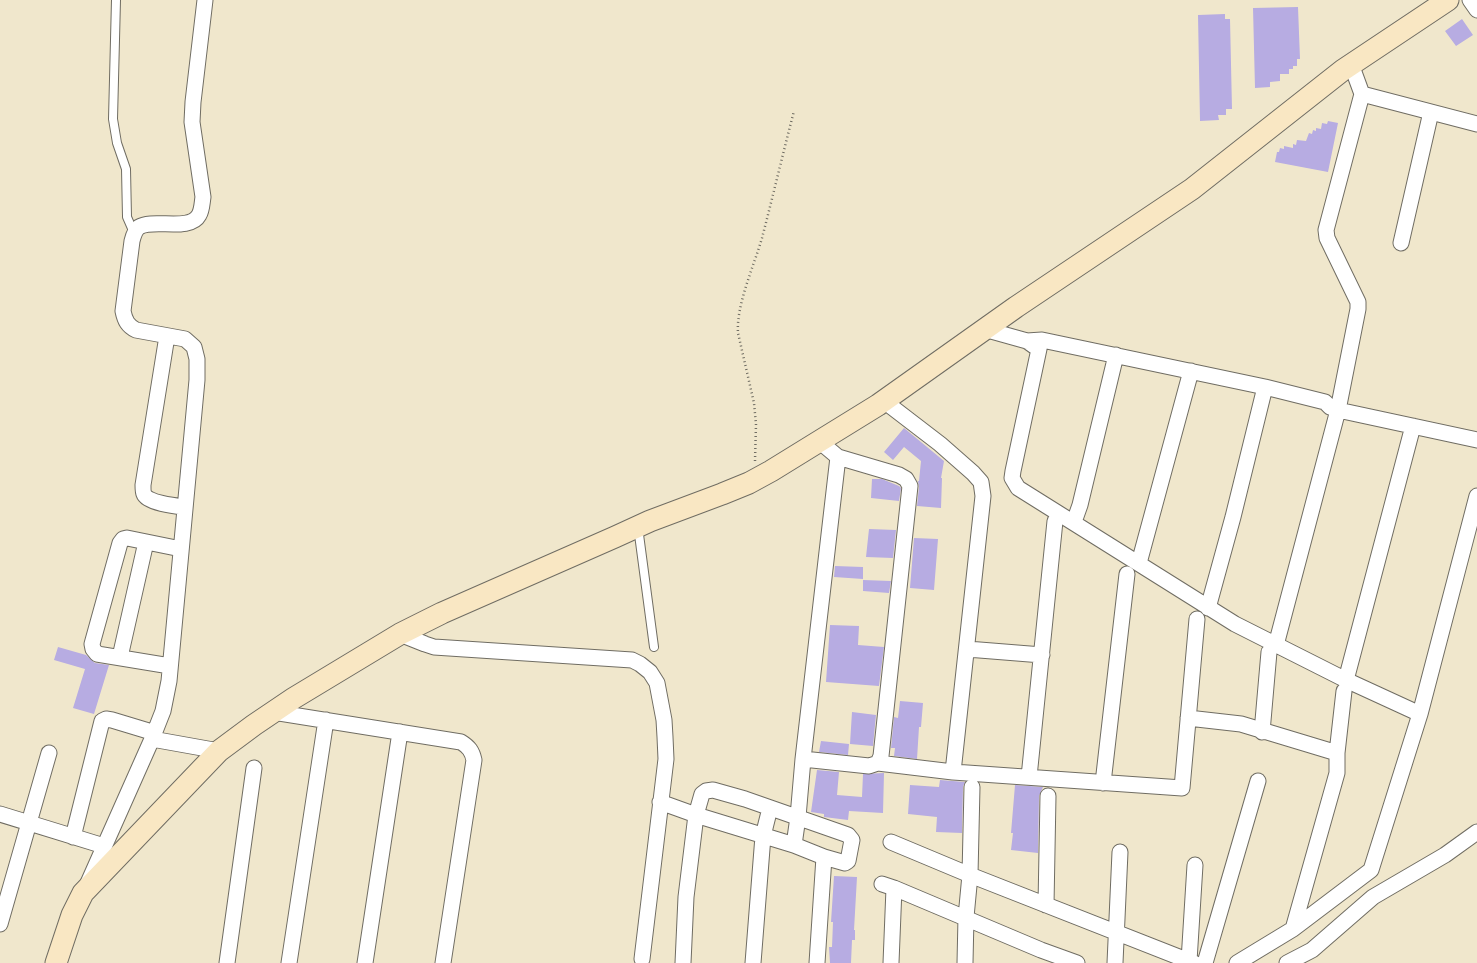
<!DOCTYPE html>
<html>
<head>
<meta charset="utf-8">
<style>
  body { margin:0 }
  canvas { display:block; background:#f0e7cc }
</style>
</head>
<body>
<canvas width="1477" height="963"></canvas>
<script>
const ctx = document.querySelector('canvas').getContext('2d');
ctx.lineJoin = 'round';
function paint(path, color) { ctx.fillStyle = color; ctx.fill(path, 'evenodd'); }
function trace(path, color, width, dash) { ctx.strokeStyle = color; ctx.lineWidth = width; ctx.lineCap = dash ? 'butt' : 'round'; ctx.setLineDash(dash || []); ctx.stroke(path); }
const building = new Path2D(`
  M1298,7L1300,59H1297V66H1293V69H1289V74H1280V81L1270,82V87L1255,88L1253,8Z
  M1225,14V19H1230L1232,109H1226V115H1218L1219,120L1200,121L1198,15Z
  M1462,19L1473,35L1456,46L1445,31Z
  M1328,121L1338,123L1328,172L1275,162L1277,152H1279L1280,148L1284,149V146L1293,148V144L1296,145L1297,140L1306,141L1309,133L1312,134L1313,130L1316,131V128L1321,129L1322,123L1327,124Z
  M904,428L944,461L941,478H942L941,508L917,506L919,487L918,481H919L921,461L904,447L893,460L884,452Z
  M872,479H882L899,486L901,488L899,501L871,498Z
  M869,529L896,530L893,558L866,557Z
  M914,538L938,539L934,590L910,588Z
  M835,566L863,567V579L834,577Z
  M863,580L891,581L889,593L863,591Z
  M830,625L859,626L858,645L884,647L879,686L826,682Z
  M58,647L86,655L95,663L109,665L94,714L73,708L85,669L54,660Z
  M900,701L923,703L921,727H919L917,759L894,756L895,748H891L894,717L898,718Z
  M852,712L876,715L873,746L850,744Z
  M821,741L849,744L848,755L819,752Z
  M817,770L839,772L837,795L862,797L863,774L884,773L883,813L849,811L848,820L824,817V814L811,812Z
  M940,780L965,782L963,787L962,833L936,832L937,817L908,814L910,785L939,787Z
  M1015,785L1043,787L1039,796L1038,853L1011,850L1013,833H1011Z
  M834,876L857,877L854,930H855V940H852L851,963H830L829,947H832L833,922H831Z`);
const path = new Path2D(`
  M755,461L756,424L754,403L738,333C736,305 754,266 762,238C773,196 783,153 794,111`);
const lane = new Path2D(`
  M116,0L113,119L117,143L126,169L127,217L134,233
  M638,527L654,647`);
const street = new Path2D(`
  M1470,0L1477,10
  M1362,94L1477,124
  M1401,243L1431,112
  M984,329L1027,341L1034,346
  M167,336L143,485C143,487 143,492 144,494C147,503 176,506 185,507
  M1027,341L1042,340L1265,387L1325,402L1330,407L1338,410L1477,440
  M1039,349L1013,471L1012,478L1018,488L1235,624L1346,680L1420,714
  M884,401L940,444L973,473L981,482L983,496L953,772
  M1074,522L1080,505L1116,355
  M1139,563L1191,371
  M1208,608L1233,517L1265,387
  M400,634L425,644L434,647L632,660L640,664L650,672L657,683L664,720L665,737L666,759L642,959
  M1276,645L1338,410L1358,309V302L1327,238L1326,230L1362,94L1351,64
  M967,649L1042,655
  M120,657L146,542
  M170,666L97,654L93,649L92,644L120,543L123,539L127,538L181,549
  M1346,680L1413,426
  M273,712L461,742C469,747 472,751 474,760L443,963
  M1188,718L1241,724L1337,753
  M1262,732L1269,652
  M152,739L219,751
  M803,759L869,766L878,763L881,756L910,486L906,479L899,475L838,457L819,441
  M878,763L953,772L1182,788L1197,619
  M1029,777L1055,521
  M1103,783L1127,574
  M660,802L696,815L794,845L824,857L845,863L848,861L852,840L848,835L745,799L713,790L706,791L702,794L696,815L686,897L683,963
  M0,814L104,846
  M73,837L102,721L106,719L112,720L155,733
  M891,842L970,875L1194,963
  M794,845L798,817L803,759L838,457
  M88,883L152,739L163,711L169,681L197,380V359L194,347L185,339L136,330C128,326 125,321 123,311L132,241C133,237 135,230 139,227C153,218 190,232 199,215C202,210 202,203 203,197L192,122L193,102L205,0
  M882,884L894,888L1041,950L1077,963
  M1046,905L1048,796
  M0,924L49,753
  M1293,929L1337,773V753L1344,691
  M1189,961L1195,865
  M227,963L254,768
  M289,963L326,720
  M365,963L400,732
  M753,963L763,836L770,808
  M817,963L824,857
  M891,963L894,888
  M965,963L966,917L970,875L972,787
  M1115,963L1120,852
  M1205,963L1258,781
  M1237,963L1293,929L1371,870L1420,714L1477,496
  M1287,963L1312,950L1373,897L1445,855L1477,832`);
const secondary = new Path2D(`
  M56,963L72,915L83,893L219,751L254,725L294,698L400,634L442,613L615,537L650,521L722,494L749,483L771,471L878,405L1016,307L1192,189L1343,70L1448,0`);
paint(building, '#b7ace2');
trace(lane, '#706d63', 10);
trace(street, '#706d63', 17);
trace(secondary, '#706d63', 23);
trace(path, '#706d63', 2.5, [1, 3]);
trace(lane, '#fff', 8);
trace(street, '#fff', 15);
trace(secondary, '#f9e7c3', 21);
</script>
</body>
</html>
